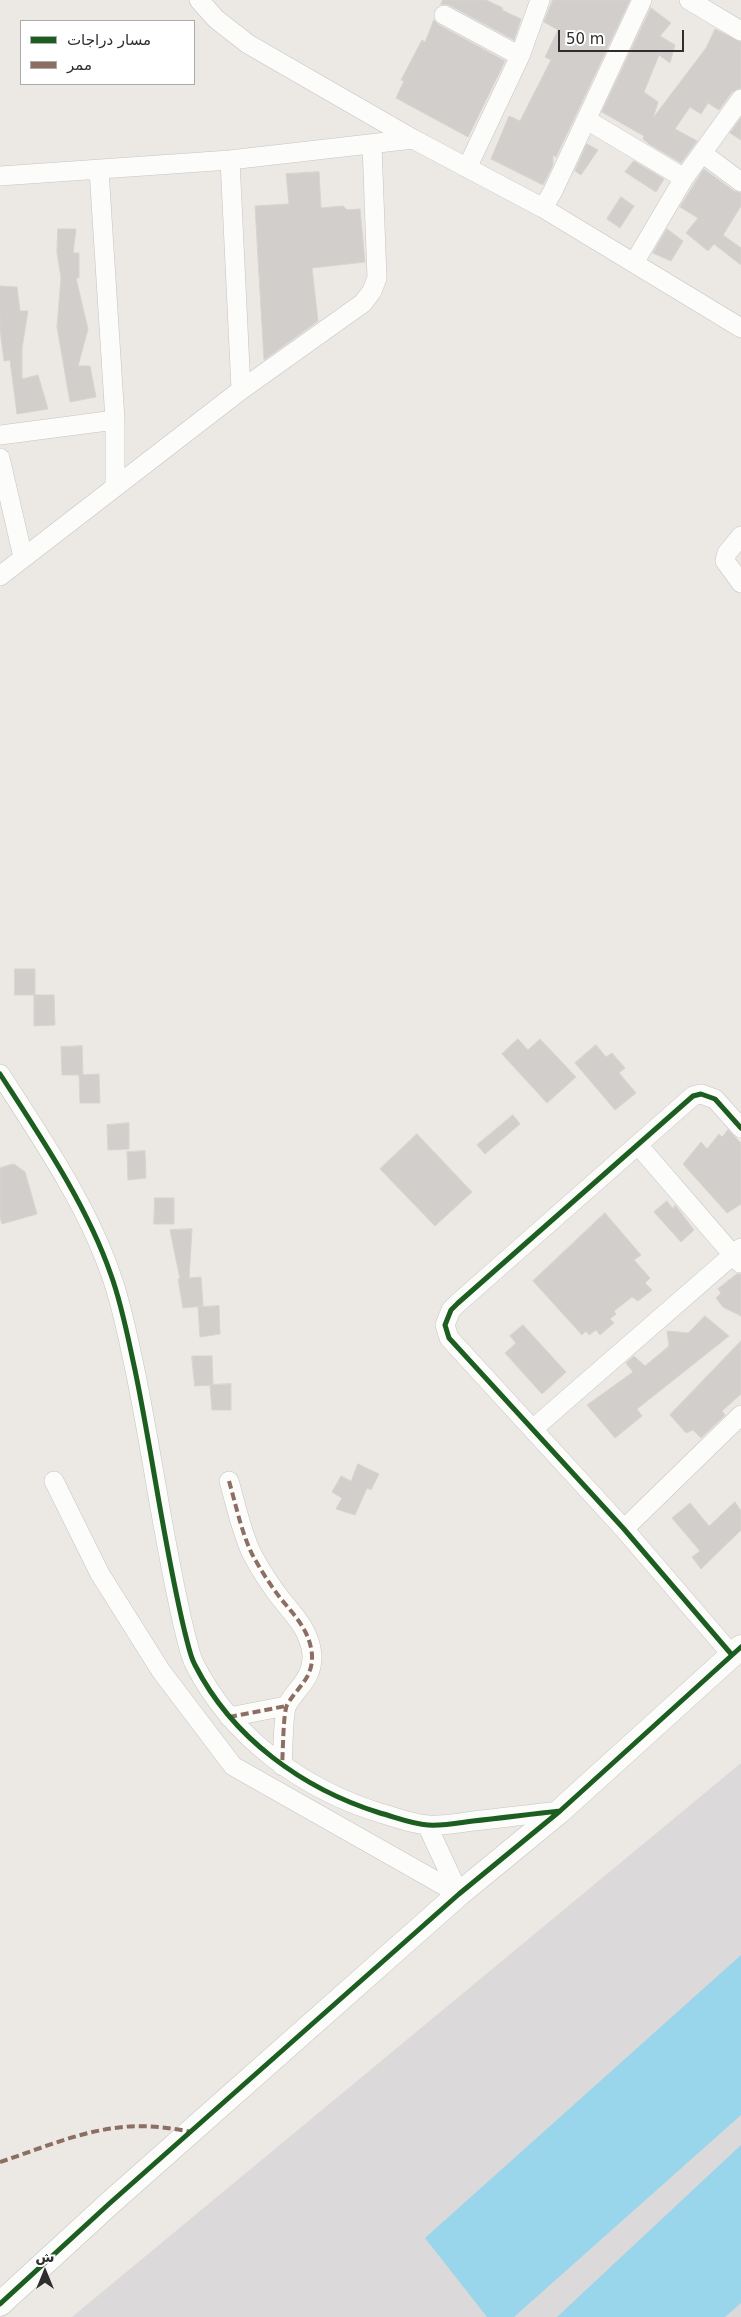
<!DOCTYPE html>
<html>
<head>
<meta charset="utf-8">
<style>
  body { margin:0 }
  #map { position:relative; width:741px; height:2317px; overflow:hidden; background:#ece8e4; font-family:"DejaVu Sans",Vazirmatn,sans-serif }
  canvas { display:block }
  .legend { position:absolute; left:20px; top:20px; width:175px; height:65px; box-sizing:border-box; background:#fff; border:1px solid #ababab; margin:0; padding:6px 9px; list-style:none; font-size:15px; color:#2e2e2e }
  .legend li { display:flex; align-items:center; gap:10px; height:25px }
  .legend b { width:25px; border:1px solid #ababab }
  .north { position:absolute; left:20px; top:2247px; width:50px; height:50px; -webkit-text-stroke:4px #fff; paint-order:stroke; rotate:0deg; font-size:14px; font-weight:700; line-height:20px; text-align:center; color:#2e2e2e }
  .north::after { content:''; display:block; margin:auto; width:18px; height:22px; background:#2e2e2e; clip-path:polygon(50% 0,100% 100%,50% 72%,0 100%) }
  .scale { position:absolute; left:558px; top:30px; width:126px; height:22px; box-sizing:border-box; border:2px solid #2e2e2e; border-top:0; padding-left:6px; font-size:15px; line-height:18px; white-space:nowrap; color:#2e2e2e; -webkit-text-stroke:4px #fff; paint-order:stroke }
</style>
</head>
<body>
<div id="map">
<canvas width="741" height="2317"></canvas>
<ul class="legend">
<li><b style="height:6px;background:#1b5e20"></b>مسار دراجات</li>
<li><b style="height:6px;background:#8d6e63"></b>ممر</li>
</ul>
<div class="north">ش</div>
<div class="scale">50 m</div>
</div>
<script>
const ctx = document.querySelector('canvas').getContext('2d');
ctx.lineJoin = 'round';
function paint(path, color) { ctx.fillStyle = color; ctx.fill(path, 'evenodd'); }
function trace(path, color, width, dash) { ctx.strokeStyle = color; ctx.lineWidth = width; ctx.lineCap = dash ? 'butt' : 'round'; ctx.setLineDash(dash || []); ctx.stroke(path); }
const industrial = new Path2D(`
  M741,1763V2317H72Z`);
const water = new Path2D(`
  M741,1955V2115L514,2317H487L425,2238Z
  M741,2145V2303L725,2317H557Z`);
const building = new Path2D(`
  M443,0H486L503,8L502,10L521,19L514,40L449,5L441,4Z
  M553,0H630L556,157L553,155V165L543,185L491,159L509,116L520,121L551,60L545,57L558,30L544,22Z
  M651,8L671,23L660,36L675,45L670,63L659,55L644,92L658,102L653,118L706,48L715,29L741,42V88L732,92L719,110L708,103L701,114L690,107L675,129L697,141L681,163L649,144L643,139L644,136L602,112Z
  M434,20L439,25L505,61L468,137L396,98L404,81L401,80L422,40L425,42Z
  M741,118V140L730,133Z
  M587,144L598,150L581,175L575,171Z
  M634,161L664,179L656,192L625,172Z
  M704,169L734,191L741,193V206L723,235L741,248V265L714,244L708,251L686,233L698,218L680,207Z
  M319,172L321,208L343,206L347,210L360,209L365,262L312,268L318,321L264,360L255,206L289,204L286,174Z
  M621,197L634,206L620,228L607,219Z
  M58,229H76L73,253H79V278H76L88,329L78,366H90L96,397L70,402L57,327L61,278L57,253Z
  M667,229L683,241L671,261L653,253Z
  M0,286L17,287L20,311H28L22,348V379L38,375L48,409L17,414L10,360L4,361L0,329Z
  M15,969H35V995H54L55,1025L34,1026V995H15Z
  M518,1039L528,1050L540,1039L576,1077L547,1103L502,1054Z
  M596,1045L606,1057L612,1053L625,1068L619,1073L636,1093L615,1110L575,1063Z
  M82,1046L83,1075L99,1074L100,1103H80L79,1075H62L61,1047Z
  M513,1115L520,1124L485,1154L477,1145Z
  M129,1123V1149L108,1150L107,1125Z
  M728,1130L741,1143V1204L727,1213L683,1164L701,1142L707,1149L719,1134L722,1137Z
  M417,1134L472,1192L435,1226L380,1169Z
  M145,1151L146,1178L128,1180L127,1152Z
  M14,1164L25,1172L37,1214L2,1224L0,1217V1168Z
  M155,1198H174V1224H154Z
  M667,1201L673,1209L675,1205L694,1230L681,1242L654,1212Z
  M605,1213L641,1255L634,1260L650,1278L645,1283L652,1290L638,1301L632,1297L614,1311L616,1314L610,1319L614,1323L600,1335L596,1330L589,1335L586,1331L582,1335L533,1281Z
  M192,1229L189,1278L201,1277L203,1306L183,1308L178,1279H180L170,1230Z
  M737,1274H741V1316L723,1307L716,1298L721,1293L718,1289Z
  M219,1306L220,1334L200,1337L198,1307Z
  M705,1316L729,1336L637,1409L642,1416L615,1438L587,1405L633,1372L626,1363L634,1356L645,1366L669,1346L667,1331L688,1333Z
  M523,1325L566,1372L542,1394L505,1353L516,1343L510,1336Z
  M741,1341V1394L722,1411L725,1415L701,1438L693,1430L686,1433L670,1415Z
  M192,1356H212L213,1385L195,1386Z
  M231,1384V1410H212L210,1385Z
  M358,1464L379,1474L371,1490L367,1488L355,1515L336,1509L342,1498L332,1492L341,1476L351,1481Z
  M735,1502L741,1511V1530L701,1569L692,1557L700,1551L672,1518L690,1503L709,1526Z`);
const minor = new Path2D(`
  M199,0L216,19L248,44L413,139L543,208L741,328
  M689,0L741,31
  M444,15L520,56
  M587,120L684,178
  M702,153L741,182
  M230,160L241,390
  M467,168L520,56L540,0
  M99,170L115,420V486
  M0,176L230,160L413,139
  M543,208L553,191L642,0
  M634,263L684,178L741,99
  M0,435L115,420
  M0,458L23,557
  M741,536L727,553L725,561L741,583
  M0,576L241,390L363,303L372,291L377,278L372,145
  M0,1074C40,1136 87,1205 111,1275C122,1305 128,1338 135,1370C153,1457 164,1546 185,1633C188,1644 190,1656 195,1665C232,1738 303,1789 380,1813C395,1817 412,1824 428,1825C443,1826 458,1823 473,1821C502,1818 531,1814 560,1811
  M638,1145L740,1263
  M534,1428L741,1248
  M54,1481L100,1574L161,1671L233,1766L459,1894
  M229,1481C236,1505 241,1531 252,1554C260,1569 271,1586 281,1599C295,1616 310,1631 312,1655C313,1679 297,1687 287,1705C283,1713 283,1755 282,1766
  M624,1529L741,1415
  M732,1655L624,1529L449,1338L445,1325L451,1310L458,1303L693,1096L701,1094L715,1099L741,1128
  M229,1717L286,1706
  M427,1825L459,1894`);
const tertiary = new Path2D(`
  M0,2304L110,2203L459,1894L560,1811L741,1647`);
const quiet = new Path2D(`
  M229,1481C236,1505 241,1531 252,1554C260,1569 271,1586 281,1599C295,1616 310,1631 312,1655C313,1679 297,1687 287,1705C283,1713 283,1755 282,1766
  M229,1717L286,1706
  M0,2162C37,2150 75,2133 115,2128C140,2124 166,2127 192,2132`);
const cycleway = new Path2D(`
  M0,1074C40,1136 87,1205 111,1275C122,1305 128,1338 135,1370C153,1457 164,1546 185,1633C188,1644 190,1656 195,1665C232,1738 303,1789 380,1813C395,1817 412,1824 428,1825C443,1826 458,1823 473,1821C502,1818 531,1814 560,1811
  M732,1655L624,1529L449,1338L445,1325L451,1310L458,1303L693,1096L701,1094L715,1099L741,1128
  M0,2304L110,2203L459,1894L560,1811L741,1647`);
paint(industrial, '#dcd9db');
paint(water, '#99d6ec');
paint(building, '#d1cecb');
trace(building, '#d7d4d0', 1);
trace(minor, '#c5c4c5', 20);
trace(tertiary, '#c5c4c5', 25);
trace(minor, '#fcfcfb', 19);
trace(tertiary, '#fcfcfb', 24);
trace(quiet, '#8d6e63', 4, [8, 4]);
trace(cycleway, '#1b5e20', 5);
</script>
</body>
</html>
